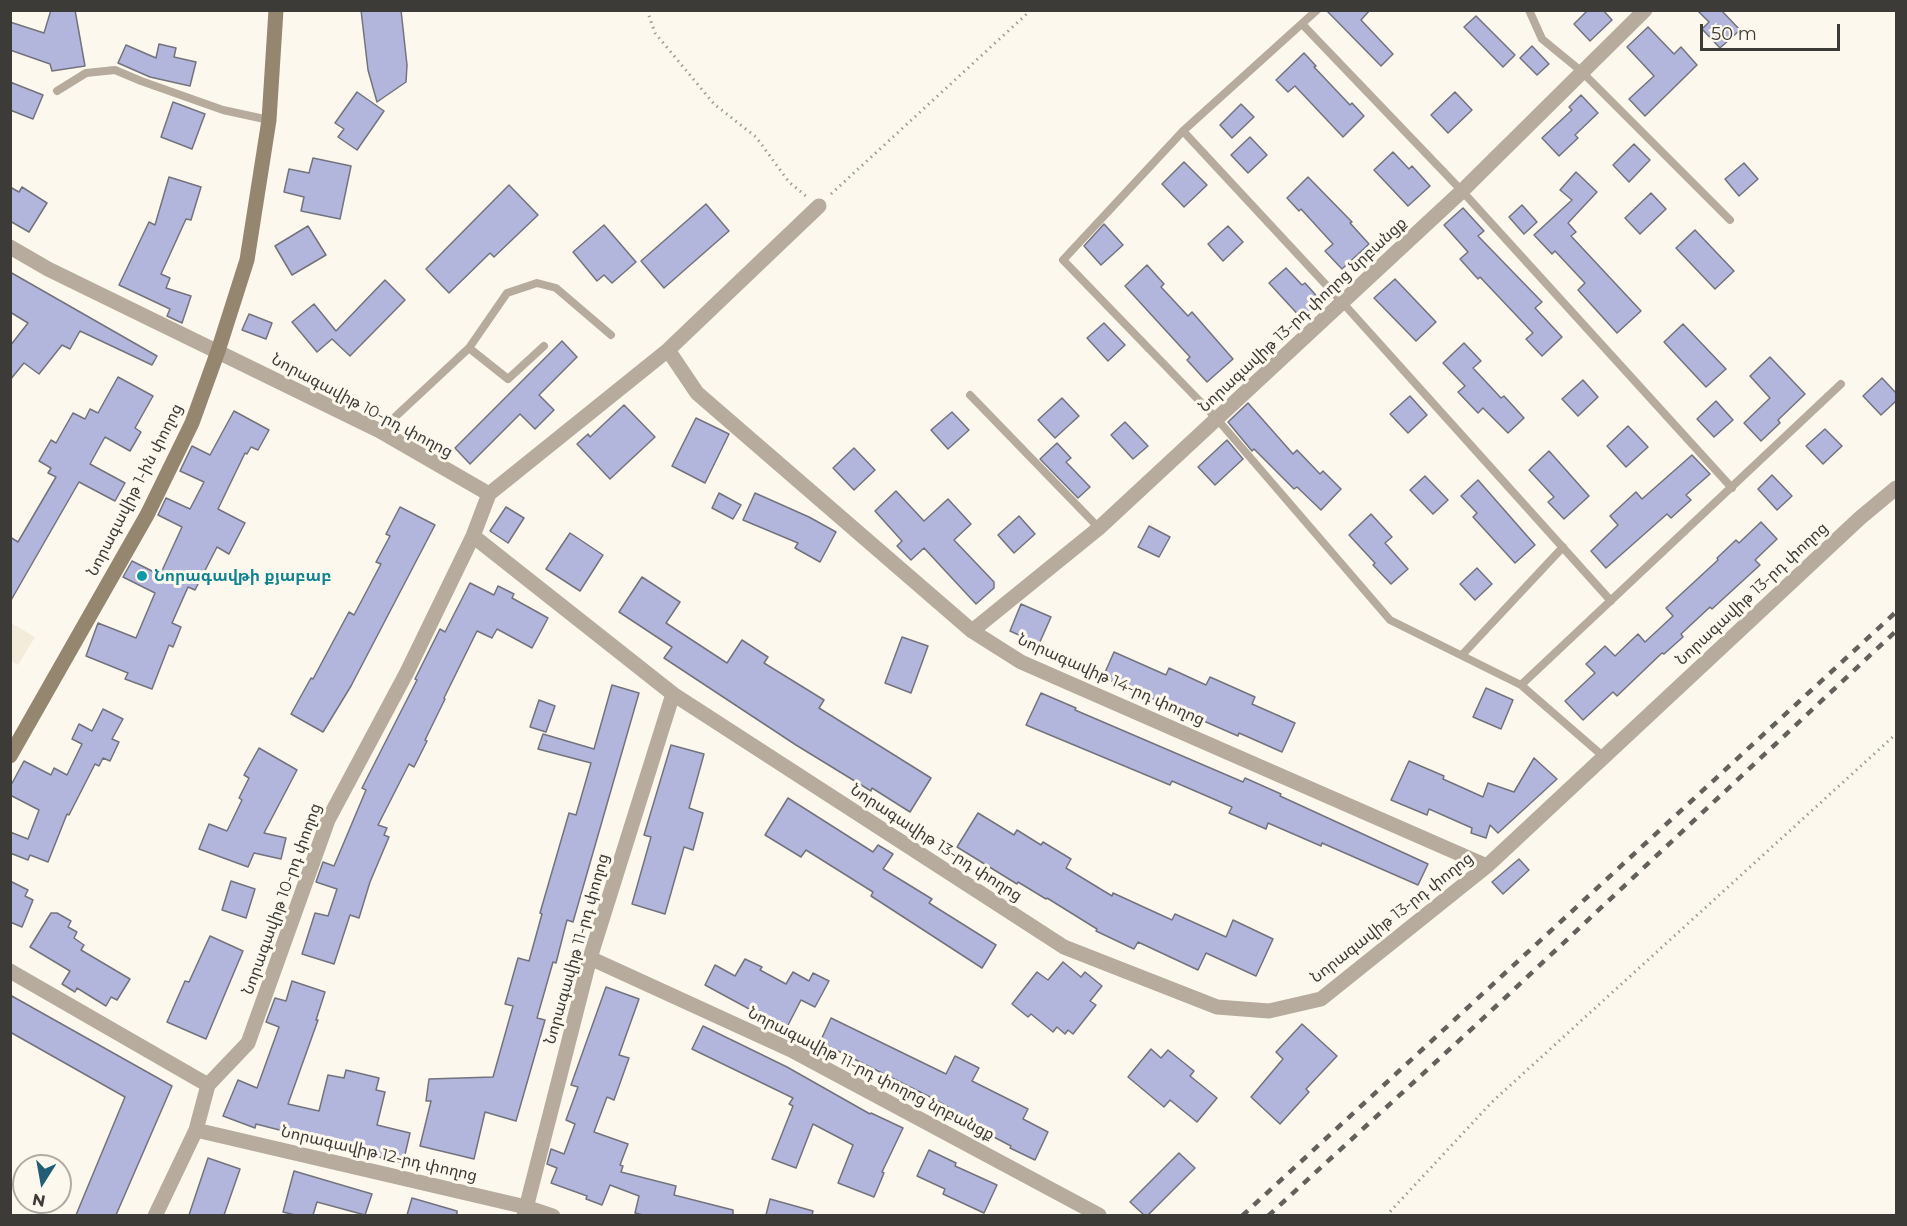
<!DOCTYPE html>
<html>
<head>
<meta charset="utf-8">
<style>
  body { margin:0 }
  #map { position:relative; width:1907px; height:1226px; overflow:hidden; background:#fdf8ed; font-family:Montserrat,sans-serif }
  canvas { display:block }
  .frame { position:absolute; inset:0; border:12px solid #3d3b37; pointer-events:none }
  .north { position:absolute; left:12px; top:1154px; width:60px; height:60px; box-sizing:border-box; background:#fdf8ed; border:2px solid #b0aca4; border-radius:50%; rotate:191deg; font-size:16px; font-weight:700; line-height:24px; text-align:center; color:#3d3b37 }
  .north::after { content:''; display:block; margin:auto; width:21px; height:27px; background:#215d75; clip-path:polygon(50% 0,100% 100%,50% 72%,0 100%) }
  .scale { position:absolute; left:1700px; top:24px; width:140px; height:27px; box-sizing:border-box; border:3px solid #3d3b37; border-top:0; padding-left:8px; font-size:18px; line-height:21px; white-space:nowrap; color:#3d3b37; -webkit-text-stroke:4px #fdf8ed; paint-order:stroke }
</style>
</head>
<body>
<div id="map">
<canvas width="1907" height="1226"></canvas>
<div class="frame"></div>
<div class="north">N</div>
<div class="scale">50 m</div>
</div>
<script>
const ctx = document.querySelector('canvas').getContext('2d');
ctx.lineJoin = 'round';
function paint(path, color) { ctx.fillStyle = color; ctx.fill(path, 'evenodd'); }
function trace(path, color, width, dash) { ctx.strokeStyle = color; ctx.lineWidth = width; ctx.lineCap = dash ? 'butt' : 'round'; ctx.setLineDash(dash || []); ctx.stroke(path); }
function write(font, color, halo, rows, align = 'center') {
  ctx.font = font + ' Montserrat,"Noto Sans Armenian",sans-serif'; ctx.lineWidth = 6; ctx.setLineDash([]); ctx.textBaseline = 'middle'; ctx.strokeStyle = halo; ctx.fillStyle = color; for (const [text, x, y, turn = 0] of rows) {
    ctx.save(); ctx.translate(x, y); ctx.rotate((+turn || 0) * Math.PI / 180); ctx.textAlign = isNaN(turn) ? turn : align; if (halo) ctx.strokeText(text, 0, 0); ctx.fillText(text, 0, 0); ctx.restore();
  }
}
const built = new Path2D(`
  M11,623L35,637L18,665L11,661Z`);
const building = new Path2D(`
  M51,10H75L85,66L52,71L50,64L10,50V22L44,33Z
  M361,10H401L407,65L406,82L377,102L368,70Z
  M1326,10H1370L1361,20L1393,54L1381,66Z
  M1588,10H1603L1612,20L1590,41L1574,24Z
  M1697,10H1721L1740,30L1720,48L1702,29L1709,22Z
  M1476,16L1515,55L1503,67L1464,27Z
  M1648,27L1674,54L1681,47L1697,65L1645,116L1629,99L1654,76L1627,47Z
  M159,44L176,48L174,57L196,62L190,86L150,77L118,63L126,45L156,58Z
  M1532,46L1549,64L1537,75L1520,58Z
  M1304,53L1316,66L1314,67L1350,105L1352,103L1364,116L1343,137L1295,86L1288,92L1276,80Z
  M10,82L43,95L33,119L10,110Z
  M357,92L384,111L357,150L338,137L344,129L335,123Z
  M1455,92L1472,110L1448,133L1431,115Z
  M1581,95L1598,113L1575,135L1578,138L1559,156L1542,138L1572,110L1569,107Z
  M173,102L205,114L192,149L161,137Z
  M1241,104L1254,117L1232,138L1220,125Z
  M1250,137L1267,155L1248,173L1231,155Z
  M1634,144L1650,160L1629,182L1613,165Z
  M1393,152L1409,169L1412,166L1430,186L1408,206L1374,170Z
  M313,158L351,166L340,219L301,211L304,197L284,192L289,169L309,173Z
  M1184,162L1207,185L1184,207L1162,184Z
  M1744,163L1758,179L1739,196L1725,179Z
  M1576,172L1597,192L1568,223L1576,232L1571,236L1641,311L1617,333L1578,290L1585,283L1555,251L1552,254L1534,235L1572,200L1560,190Z
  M169,177L201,187L191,220L186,219L161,274L170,278L166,288L191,296L182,323L167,316L170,309L119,285L149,222L155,225Z
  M1308,177L1352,222L1350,223L1369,244L1342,269L1325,251L1333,244L1301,209L1299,211L1287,198Z
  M509,185L538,215L494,257L490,253L449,293L426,269Z
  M10,187L19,192L22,187L47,203L29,232L10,221Z
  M1651,193L1666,209L1640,234L1625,218Z
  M706,204L729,231L664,288L641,261Z
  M1522,205L1537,222L1524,234L1509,217Z
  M1463,208L1484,231L1478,236L1542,302L1535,308L1562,337L1542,356L1526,339L1533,333L1480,277L1478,279L1460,259L1468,252L1444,225Z
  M1104,224L1123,245L1101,265L1084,246Z
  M604,225L636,262L612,283L604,275L597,281L573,252Z
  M308,226L326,255L292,275L275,246Z
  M1228,226L1243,242L1223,261L1208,244Z
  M1695,230L1734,271L1715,289L1676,248Z
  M1147,265L1164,284L1161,287L1188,316L1192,312L1233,359L1207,382L1187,360L1190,357L1125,286Z
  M1286,268L1302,285L1305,283L1322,302L1303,320L1269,283Z
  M10,272L157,356L152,365L80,331L70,349L62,345L39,374L24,363L10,380V346L28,323L10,312Z
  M1395,279L1436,322L1416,341L1374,298Z
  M385,280L405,300L350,356L332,339L317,352L292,322L314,304L336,331Z
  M249,314L272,323L266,339L242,330Z
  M1104,323L1125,345L1108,361L1087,338Z
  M1683,324L1726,369L1706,387L1664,342Z
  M562,341L577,357L539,395L554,410L535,429L520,414L470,464L455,448Z
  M1464,343L1481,361L1473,368L1501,398L1504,396L1524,418L1508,433L1483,408L1478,413L1458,392L1465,386L1443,363Z
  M1770,357L1805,394L1778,420L1780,423L1761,441L1744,423L1770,398L1750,376Z
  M118,377L153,396L135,428L141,432L130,451L105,437L90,464L125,483L115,501L79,482L10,602V537L18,542L56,477L48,473L51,468L39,461L51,440L56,443L73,413L85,419L90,409L98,413Z
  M1882,378L1896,393V401L1881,415L1863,396Z
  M1583,380L1598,397L1578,416L1562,399Z
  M1410,396L1427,415L1408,433L1390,414Z
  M1062,398L1079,416L1055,438L1038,420Z
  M1716,401L1733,420L1714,437L1697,419Z
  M1248,403L1293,454L1297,450L1320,474L1323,471L1341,489L1321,510L1297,487L1294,489L1254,449L1252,451L1228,422Z
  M624,405L655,437L610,479L577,444L588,434L590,437Z
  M234,411L269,430L258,450L251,447L247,454L245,453L218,509L245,523L229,554L217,547L195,590L188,587L172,623L181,627L173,647L169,645L152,689L125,679L128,673L86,656L98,623L136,638L155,593L123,577L132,561L160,575L182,527L158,515L166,498L190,509L204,482L180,471L192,446L210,455Z
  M952,412L969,430L948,449L931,430Z
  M696,418L729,434L705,483L672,466Z
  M1125,422L1148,446L1133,459L1111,435Z
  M1628,426L1648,447L1626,467L1607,446Z
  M1825,429L1842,446L1823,464L1806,446Z
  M1227,440L1243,459L1215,485L1198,467Z
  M1057,443L1071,458L1066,462L1090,487L1078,498L1040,459Z
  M854,448L875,470L854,490L833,468Z
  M1549,451L1589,496L1564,519L1548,502L1554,497L1529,470Z
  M1692,455L1710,474L1686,495L1691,500L1671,518L1667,514L1606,568L1591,551L1618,525L1610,516L1636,492L1642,499Z
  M1772,475L1792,496L1777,510L1758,489Z
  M1425,476L1448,500L1433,514L1410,490Z
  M1478,480L1535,545L1515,563L1473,517L1477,513L1461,496Z
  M896,491L924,521L948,499L971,524L954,540L994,582V588L976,604L924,548L911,560L897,546L902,541L875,511Z
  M719,493L741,505L733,519L712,508Z
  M755,493L809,517L836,532L820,562L795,548L798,543L743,520Z
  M400,507L435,525L351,686L323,732L291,714L311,678L313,679L349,612L354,615L381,564L376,562L390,536L386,534Z
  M506,507L524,518L508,543L490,531Z
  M1371,514L1392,537L1385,543L1408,569L1391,584L1373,565L1375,563L1349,535Z
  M1019,516L1035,534L1014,553L998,535Z
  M1761,522L1777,539L1755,560L1760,565L1712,609L1710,607L1681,634L1683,637L1664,654L1662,653L1617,696L1613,692L1583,720L1565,701L1595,673L1586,664L1605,646L1615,656L1638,634L1645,642L1673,616L1666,608L1718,560L1717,558L1736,540L1739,543Z
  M1149,526L1170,537L1159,557L1138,547Z
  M570,533L603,555L580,591L546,569Z
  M1477,568L1492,584L1475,600L1460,584Z
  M642,577L680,602L666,623L727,663L742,640L768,657L764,663L824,700L819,708L931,778L910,812L872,788L871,791L796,745L664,658L672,647L619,612Z
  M470,583L494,595L498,586L514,594L512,598L548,618L532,648L497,629L492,638L477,631L444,698L445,699L425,740L427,741L414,767L409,764L378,825L387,828L384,835L389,837L370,882L359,918L350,915L334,964L302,954L315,913L328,916L337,889L316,882L323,862L334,866L366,790L362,788L417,680L415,679L440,629L445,632Z
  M1021,604L1051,617L1039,644L1010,631Z
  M902,637L928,646L911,693L885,683Z
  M1114,652L1166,675L1169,668L1206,685L1210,677L1255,697L1252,704L1295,723L1282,752L1239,733L1238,736L1103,677Z
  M612,685L639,693L573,922L567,920L556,963L553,962L537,1018L545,1020L516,1121L485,1112L474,1159L420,1146L431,1101H426L429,1079L493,1077L513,1006L505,1004L518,958L529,961L542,914L540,913L569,813L576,815L591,763L538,749L543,734L594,749Z
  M1486,688L1513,700L1501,729L1473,717Z
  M1041,693L1076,708L1075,710L1243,782L1245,778L1281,794L1280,796L1428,864L1418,885L1322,843L1321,846L1268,823L1266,829L1229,813L1232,807L1172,781L1170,785L1026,725Z
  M539,700L555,706L546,732L530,727Z
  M103,709L123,719L112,739L119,742L110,761L103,758L99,766L95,764L69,815L67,814L48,862L30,855L28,860L10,853V832L28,839L39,810L10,795V787L24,761L51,775L54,768L67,775L82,744L72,739L79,724L92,731Z
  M671,745L704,754L689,808L703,813L693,850L684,847L665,914L632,904L651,837L644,835Z
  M259,748L297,770L264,833L286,838L281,859L254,853L248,867L199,849L209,824L227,831L242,800L239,798L249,778L244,775Z
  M1534,758L1557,779L1498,833L1490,825L1486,838L1471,833L1472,828L1429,809L1427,815L1391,800L1409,761L1444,776L1443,779L1483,797L1488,783L1514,792Z
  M788,798L873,852L878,845L893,854L883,869L932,899L929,903L996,945L982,968L871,896L873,892L806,850L801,857L765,835Z
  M978,813L1014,835L1017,830L1041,845L1043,842L1071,859L1066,868L1112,896L1113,893L1172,920L1175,914L1226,937L1233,920L1273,939L1256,976L1206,953L1198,970L1138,942L1134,949L1096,931L1097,929L1047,898L1046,899L1018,882L1017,884L957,847Z
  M1519,859L1529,870L1503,894L1492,882Z
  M10,881L28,890L25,896L33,900L22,927L10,922Z
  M231,881L255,889L246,918L222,910Z
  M51,913H57L71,921L68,927L77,932L74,938L84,945L81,950L130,979L117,1000L111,997L106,1006L77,988L75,992L62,984L70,971L30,947Z
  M210,936L243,951L206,1039L167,1022L185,981L189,982Z
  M745,959L762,967L760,970L786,984L793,972L809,981L813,973L829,981L815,1007L801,1000L786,1029L705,985L715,965L735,976Z
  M1063,962L1081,977L1085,972L1102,986L1090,1001L1096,1005L1073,1034L1068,1030L1065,1034L1057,1027L1053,1032L1031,1014L1028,1017L1012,1004L1037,972L1048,980Z
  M292,981L325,992L316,1020H318L288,1104L319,1111L328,1075L344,1078L346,1070L379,1078L376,1090L385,1092L377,1125L410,1133L403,1163L374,1156L375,1151L311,1136V1138L256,1124L255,1128L223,1116L238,1080L257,1088L279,1027L266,1022L275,998L286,1001Z
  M606,987L639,999L619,1055L629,1058L614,1100L607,1097L594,1132L628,1144L620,1165L623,1166L621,1172L676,1186L674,1195L733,1210V1215H643L635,1213L639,1196L610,1185L602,1205L586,1199L587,1196L551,1183L557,1168L547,1164L551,1149L564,1154L575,1124L566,1120L578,1087L571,1085Z
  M10,995L172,1086L116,1215H76L125,1097L10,1032Z
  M831,1018L946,1074L955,1056L979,1068L972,1081L1028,1109L1023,1119L1048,1132L1035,1160L1010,1148L1011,1146L988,1134L989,1132L956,1116L958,1113L934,1099L820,1042Z
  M1302,1024L1337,1056L1306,1089L1309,1092L1280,1124L1251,1097L1283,1059L1276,1052Z
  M703,1026L787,1067L870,1114L871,1113L903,1128L882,1172L884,1173L874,1197L838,1183L853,1145L813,1124L796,1168L772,1159L793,1106L789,1104L793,1098L692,1049Z
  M1151,1049L1161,1058L1168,1050L1194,1071L1190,1076L1217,1098L1197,1122L1170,1100L1164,1107L1128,1077Z
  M929,1150L956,1163L955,1166L997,1185L984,1213L943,1194L945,1189L917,1176Z
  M1179,1153L1195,1168L1148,1215H1144L1130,1202Z
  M208,1158L240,1169L224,1215H189Z
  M294,1171L372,1194L365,1215L317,1202L313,1215H295L283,1212Z
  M412,1198L457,1211V1215H407Z
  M770,1199L813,1211L812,1215H766Z`);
const path = new Path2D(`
  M647,10L655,33L714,104L756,137L789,182L806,196
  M831,194L1031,10
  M1386,1216L1492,1102L1896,734`);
const lane = new Path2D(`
  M1317,10L1183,131L1063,260L1217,419L1390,620L1521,685L1604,757
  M1529,10L1542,39L1581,71L1730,220
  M1302,24L1462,191L1732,488
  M57,91L86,73L115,70L141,81L223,110L269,120
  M1183,131L1342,302L1611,601
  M469,348L508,379L544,346
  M970,395L1099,528
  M380,431L469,348L507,293L537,283L556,288L611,335
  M1462,655L1563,547
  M1521,685L1841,384`);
const street = new Path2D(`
  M10,247L48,269L380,431L489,494
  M668,350L697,393L972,631L1021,662L1487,866
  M473,536L673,694L1064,947L1217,1007L1269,1011L1321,999L1487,866L1860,518L1896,488
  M972,631L1099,528L1462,191L1645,10
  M590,958L791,1050L1099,1215
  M10,971L208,1085
  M196,1130L526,1207L553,1216
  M155,1216L196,1130L208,1085L248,1043L328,820L407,672L473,536L489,494L668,350L819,206
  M524,1216L590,958L673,694`);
const secondary = new Path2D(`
  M10,756L147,515L192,423L218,351L247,260L269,120L276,10`);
const rail = new Path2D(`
  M1242,1216L1896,612
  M1268,1216L1476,1025L1896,631`);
const markers = [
  [142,576,6,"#0f9aa8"]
];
const streetNames = [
  ["Նորագավիթ 13-րդ փողոց նրբանցք",1303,315,-43],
  ["Նորագավիթ 10-րդ փողոց",362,406,28],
  ["Նորագավիթ 1-ին փողոց",135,490,-63],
  ["Նորագավիթ 13-րդ փողոց",1752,594,-43],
  ["Նորագավիթ 14-րդ փողոց",1111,680,24],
  ["Նորագավիթ 13-րդ փողոց",936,843,33],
  ["Նորագավիթ 10-րդ փողոց",282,899,-70],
  ["Նորագավիթ 13-րդ փողոց",1392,918,-38],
  ["Նորագավիթ 11-րդ փողոց",577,949,-74],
  ["Նորագավիթ 11-րդ փողոց նրբանցք",871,1074,27],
  ["Նորագավիթ 12-րդ փողոց",379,1154,13]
];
const cultureNames = [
  ["Նորագավթի քյաբաբ",154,576]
];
paint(built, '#f4ecdb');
paint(building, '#b3b6dc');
trace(building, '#72737d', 1.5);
trace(path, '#9f9b94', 3, [1.5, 4.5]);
trace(lane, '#b6ab9c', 8);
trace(street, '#b6ab9c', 15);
trace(secondary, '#958670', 15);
trace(rail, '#63615b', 4.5, [8, 8]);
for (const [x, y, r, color] of markers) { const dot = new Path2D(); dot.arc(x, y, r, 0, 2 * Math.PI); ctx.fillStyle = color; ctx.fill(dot); trace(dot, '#fdf8ed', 2); }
write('16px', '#3d3b37', '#fdf8ed', streetNames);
write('bold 16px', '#0d838f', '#fdf8ed', cultureNames, 'left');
</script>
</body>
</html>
